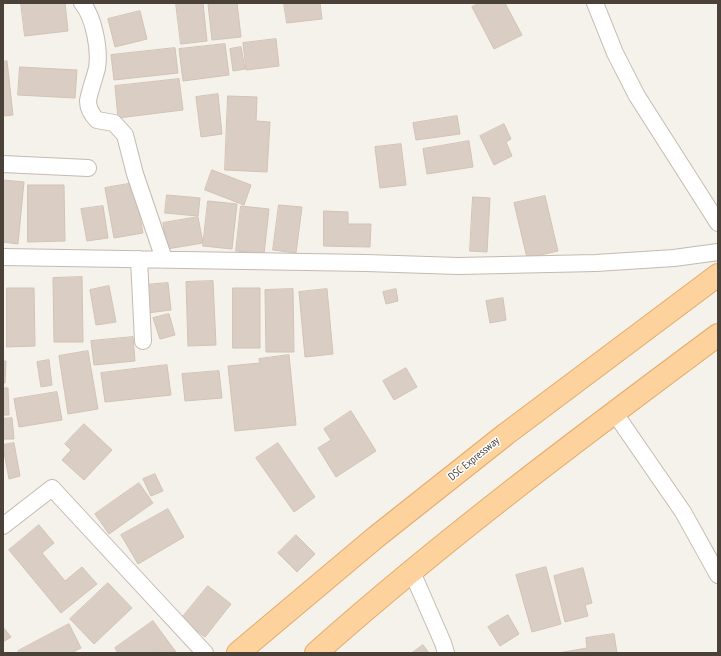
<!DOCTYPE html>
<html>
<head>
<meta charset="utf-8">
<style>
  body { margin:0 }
  #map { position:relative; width:721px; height:656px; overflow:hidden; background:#f5f1eb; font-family:"PT Sans Narrow",sans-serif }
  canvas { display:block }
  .frame { position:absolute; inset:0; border:4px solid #4a4139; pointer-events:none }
</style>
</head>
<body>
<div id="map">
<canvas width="721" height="656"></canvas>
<div class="frame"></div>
</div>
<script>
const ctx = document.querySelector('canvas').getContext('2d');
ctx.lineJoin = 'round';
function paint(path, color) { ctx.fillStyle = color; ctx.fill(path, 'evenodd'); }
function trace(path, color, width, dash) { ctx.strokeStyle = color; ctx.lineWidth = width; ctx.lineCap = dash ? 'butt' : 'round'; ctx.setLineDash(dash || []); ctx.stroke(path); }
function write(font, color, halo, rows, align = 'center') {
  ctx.font = font + ' "PT Sans Narrow",sans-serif'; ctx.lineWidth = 3; ctx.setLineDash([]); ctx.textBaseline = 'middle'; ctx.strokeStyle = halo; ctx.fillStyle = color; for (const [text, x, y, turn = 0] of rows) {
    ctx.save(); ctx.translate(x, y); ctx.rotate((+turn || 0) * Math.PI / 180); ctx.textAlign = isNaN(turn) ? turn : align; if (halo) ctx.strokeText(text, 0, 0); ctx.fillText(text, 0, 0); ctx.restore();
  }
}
const building = new Path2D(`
  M21,3H65L68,31L25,36Z
  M176,3H203L207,41L181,44Z
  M222,3H237L241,37L212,40L208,4Z
  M284,3H320L322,19L287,23Z
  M480,3H505L522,35L494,49L472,7Z
  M140,11L147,39L115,47L108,19Z
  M276,39L279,66L246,70L243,43Z
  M225,44L229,75L183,81L179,49Z
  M241,47L245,69L233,71L230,49Z
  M175,48L178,73L114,80L111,55Z
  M7,61L13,115L3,116V62Z
  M20,67L77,70L75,98L18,95Z
  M179,79L183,110L118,118L115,86Z
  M218,94L222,134L201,137L196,97Z
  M228,96L257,97L256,121L270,122L267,172L225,170Z
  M457,116L460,134L416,140L413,123Z
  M504,124L511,139L506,142L512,156L494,165L480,136Z
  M469,141L473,167L427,174L423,149Z
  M401,144L406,185L380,188L375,147Z
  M212,170L251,185L244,205L205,190Z
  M3,180L24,182L18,244L3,242Z
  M134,183L143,233L114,238L105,188Z
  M28,185H64L65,241L28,242Z
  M167,195L200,198L198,216L165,213Z
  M545,196L558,251L527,258L514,203Z
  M473,197L490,198L487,252L470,251Z
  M208,201L237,204L232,249L203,246Z
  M279,205L302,207L296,253L273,250Z
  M103,206L108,238L87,241L81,209Z
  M241,206L269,209L264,254L236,251Z
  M324,211L348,212V224H371L370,247L324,246Z
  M198,217L203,243L167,249L163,223Z
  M82,277L83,342H54L53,278Z
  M213,281L216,345L188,346L186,282Z
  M168,283L171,310L147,313L144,285Z
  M109,286L116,322L96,325L90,290Z
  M7,288H34L35,346L7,347Z
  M233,288H260V348H233Z
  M293,289L294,352H266L265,290Z
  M327,289L333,354L305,357L299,292Z
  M396,289L398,301L386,304L383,292Z
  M503,298L506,320L490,323L486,301Z
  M169,314L175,335L160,339L153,318Z
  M133,337L135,361L94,365L91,341Z
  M88,351L98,409L68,414L59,356Z
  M289,355L296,425L235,431L228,366L260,363L259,359Z
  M49,360L52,385L41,387L37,362Z
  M3,361H6L5,383H3Z
  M167,365L171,395L105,402L101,373Z
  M406,368L417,387L394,400L383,381Z
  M219,371L222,398L185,401L182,374Z
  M3,388H8L9,415H3Z
  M57,392L62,420L19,427L14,399Z
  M351,411L376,451L336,477L318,448L331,440L324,429Z
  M12,418L14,439H3V419Z
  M84,424L112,450L84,480L62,460L71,450L65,444Z
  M14,443L20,476L9,479L4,452L3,453V445Z
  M278,443L315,497L294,512L256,458Z
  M155,474L163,491L151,496L143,479Z
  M139,483L153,503L109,534L95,514Z
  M168,509L184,537L138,564L121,535Z
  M39,525L54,543L42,553L65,581L82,567L97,584L61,613L9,550Z
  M296,535L315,554L297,572L278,553Z
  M546,567L561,624L532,632L516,575Z
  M583,568L592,603L585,605L588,616L565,622L554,576Z
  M108,583L132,608L94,644L70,619Z
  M208,586L231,604L205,637L181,619Z
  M508,615L519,634L500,646L488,627Z
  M153,621L176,652L118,653L115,648Z
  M69,624L81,648L71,653H19L18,651Z
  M3,627L11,637L3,642Z
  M614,634L617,653H558L587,648L586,638Z
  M423,645L429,653H412Z`);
const minor = new Path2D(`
  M82,3C94,17 100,50 97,68C95,77 89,93 88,101C88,109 92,115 97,120L114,123L125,135L135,174L164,259
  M595,3L615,53L637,96L718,223
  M3,164L88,168
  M3,257L366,263L458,266L596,263L674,258L718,252
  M139,259L143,341
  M614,412L683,512L718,575
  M3,526L52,488L205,653
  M412,572L443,643L446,653`);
const primary = new Path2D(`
  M238,653L376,537L506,434L718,275
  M316,653C444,539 581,437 718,335`);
const streetNames = [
  ["DSC Expressway",474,459,-39]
];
paint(building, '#dacec4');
trace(building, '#d2c2b4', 1);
trace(minor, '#c4bab1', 18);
trace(primary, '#e4ac6b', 24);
trace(minor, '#fff', 16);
trace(primary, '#fdd29d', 22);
write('11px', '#4a4139', '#fff', streetNames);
</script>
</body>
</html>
